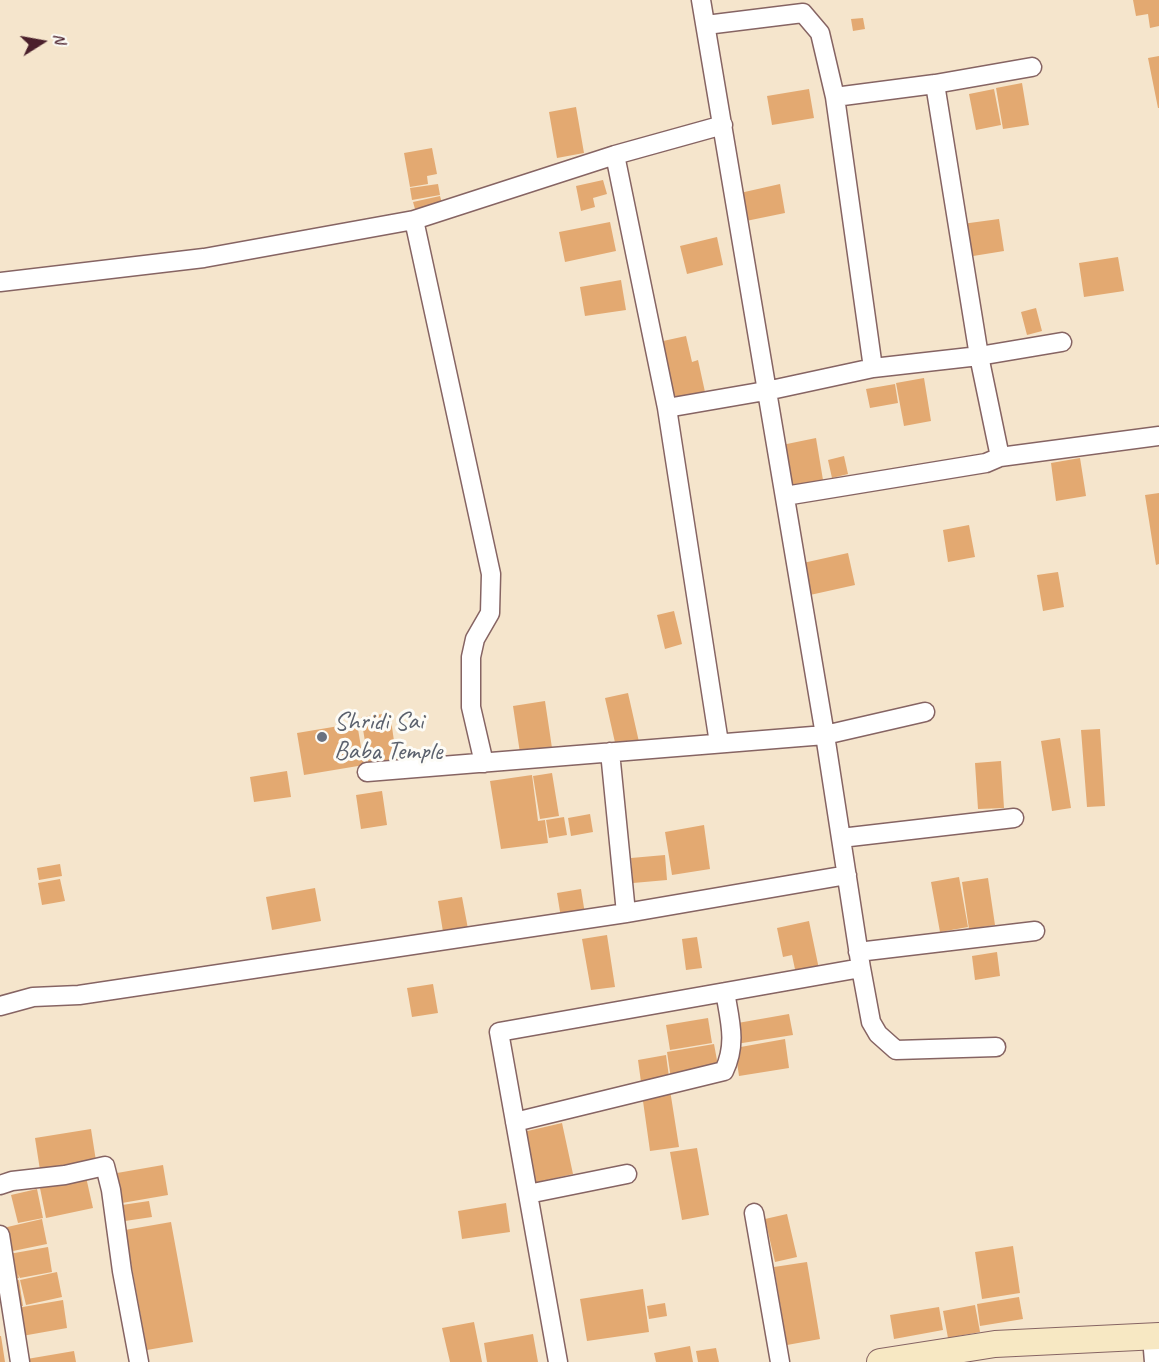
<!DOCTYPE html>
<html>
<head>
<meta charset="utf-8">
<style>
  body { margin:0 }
  #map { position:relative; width:1159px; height:1362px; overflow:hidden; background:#f5e5cc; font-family:Caveat,sans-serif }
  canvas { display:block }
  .north { position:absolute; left:12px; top:12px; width:60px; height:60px; -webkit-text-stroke:4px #fdfcf7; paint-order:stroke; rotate:79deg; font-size:16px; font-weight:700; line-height:24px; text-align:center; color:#4a1f2b }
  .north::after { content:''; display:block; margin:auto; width:21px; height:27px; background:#4a1f2b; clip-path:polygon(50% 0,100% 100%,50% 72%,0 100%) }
</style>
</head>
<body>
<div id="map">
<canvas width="1159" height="1362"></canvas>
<div class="north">N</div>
</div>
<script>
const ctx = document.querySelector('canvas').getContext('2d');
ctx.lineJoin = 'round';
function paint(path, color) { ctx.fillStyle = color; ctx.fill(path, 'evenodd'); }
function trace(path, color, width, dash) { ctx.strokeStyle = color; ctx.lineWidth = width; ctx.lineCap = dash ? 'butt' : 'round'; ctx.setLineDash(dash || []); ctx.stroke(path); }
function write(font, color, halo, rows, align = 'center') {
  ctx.font = font + ' Caveat,sans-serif'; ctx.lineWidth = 6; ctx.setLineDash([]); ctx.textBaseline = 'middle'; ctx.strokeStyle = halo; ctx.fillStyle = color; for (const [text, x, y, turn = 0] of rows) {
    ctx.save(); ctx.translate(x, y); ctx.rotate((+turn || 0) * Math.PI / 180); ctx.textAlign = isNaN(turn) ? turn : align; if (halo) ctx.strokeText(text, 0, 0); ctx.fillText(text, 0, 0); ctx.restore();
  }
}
const building = new Path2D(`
  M1133,0H1159V26L1150,28L1148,14L1136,16Z
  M863,18L865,29L853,31L851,19Z
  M1159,56V108H1158L1148,58Z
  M1022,83L1029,125L1003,129L996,88Z
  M809,89L814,118L772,125L767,96Z
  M994,89L1001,125L976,130L969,94Z
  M576,107L584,153L557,158L549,112Z
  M432,148L437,174L427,176L428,184L410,187L404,153Z
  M603,180L607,194L593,198L595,207L581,211L576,186Z
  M438,184L440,195L412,200L410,188Z
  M780,184L785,213L746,221L740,193Z
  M440,196L442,203L415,209L413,202Z
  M999,219L1004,251L967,257L962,224Z
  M610,222L616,251L565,262L559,232Z
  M717,237L723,265L687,274L680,246Z
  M1118,257L1124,291L1084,297L1079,263Z
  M621,280L626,310L585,316L580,287Z
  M1036,308L1042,331L1027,335L1021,312Z
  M686,336L692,362L698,360L705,392L666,400L654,343Z
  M924,378L931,421L904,426L896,383Z
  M895,384L898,403L870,408L866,389Z
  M816,438L823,480L790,486L782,445Z
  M844,456L848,474L832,478L828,460Z
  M1080,458L1086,496L1056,501L1051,463Z
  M1159,493V564L1156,565L1145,495Z
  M969,525L975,557L948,562L943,530Z
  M848,553L855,585L810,595L803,563Z
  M1058,572L1064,607L1043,611L1037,575Z
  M674,611L682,644L665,649L657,615Z
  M628,693L639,742L616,747L605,698Z
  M545,701L552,748L520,753L513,706Z
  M390,713L397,762L369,766L361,717Z
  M357,723L364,765L304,775L297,733Z
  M1100,729L1105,806L1087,807L1081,730Z
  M1060,738L1071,808L1052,811L1041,741Z
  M1001,761L1004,808L978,809L975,763Z
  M287,771L291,797L254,802L250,777Z
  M552,773L559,816L540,819L533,776Z
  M532,775L538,821L545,820L548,843L501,849L490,781Z
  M382,791L387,825L361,829L356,795Z
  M590,814L593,832L571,836L568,818Z
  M564,817L567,835L549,838L546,820Z
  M704,825L710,869L672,875L665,832Z
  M665,855L667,880L633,883L631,858Z
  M60,864L62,876L39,880L37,868Z
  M959,877L968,927L940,932L931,882Z
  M988,878L995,925L969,929L962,882Z
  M60,879L65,901L42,905L38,883Z
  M315,888L321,921L272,930L266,897Z
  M581,889L585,914L561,918L557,893Z
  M462,897L469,934L444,938L438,901Z
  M809,921L819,969L796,974L792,955L783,957L777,928Z
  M607,935L615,987L591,990L582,939Z
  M697,937L702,968L686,970L682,939Z
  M997,952L1000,976L975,980L972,956Z
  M433,984L438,1013L412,1017L407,988Z
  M789,1014L793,1035L736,1044L732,1024Z
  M708,1018L712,1043L670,1050L666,1025Z
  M785,1039L789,1068L739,1076L735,1048Z
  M714,1044L719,1071L671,1079L667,1052Z
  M666,1055L669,1077L641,1082L638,1060Z
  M670,1090L679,1147L650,1151L642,1094Z
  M562,1123L573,1174L530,1184L519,1133Z
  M91,1129L96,1161L40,1170L35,1138Z
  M697,1148L709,1215L682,1220L670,1152Z
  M163,1165L168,1195L122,1203L117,1173Z
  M86,1177L93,1208L46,1218L40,1188Z
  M37,1189L43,1218L18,1223L11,1195Z
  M149,1201L152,1217L125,1221L122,1205Z
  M506,1203L510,1232L462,1239L458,1211Z
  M787,1214L797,1257L775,1262L765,1219Z
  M42,1219L47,1244L8,1252L3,1228Z
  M171,1222L193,1342L147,1350L125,1230Z
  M1013,1246L1020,1293L982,1299L975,1252Z
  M48,1247L52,1272L20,1278L18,1274L19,1278L13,1279L9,1254Z
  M807,1262L820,1339L787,1345L774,1267Z
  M57,1272L62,1297L26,1305L20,1280Z
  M19,1280L23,1306L19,1307L15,1281Z
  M643,1289L649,1332L587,1341L580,1299Z
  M1019,1297L1023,1319L980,1326L977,1304Z
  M63,1300L67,1328L22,1336L17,1308Z
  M665,1303L667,1316L649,1319L647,1306Z
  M975,1305L980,1332L948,1338L943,1311Z
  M939,1307L943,1330L894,1339L890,1315Z
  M474,1322L482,1362H450L442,1328Z
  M533,1334L538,1362H487L484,1343Z
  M0,1336H1L5,1362H0Z
  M690,1346L693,1362H656L654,1353Z
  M716,1348L719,1362H698L696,1351Z
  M74,1351L76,1362H28L27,1359Z`);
const street = new Path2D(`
  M701,0L825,735L925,712
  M706,25L803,13L820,33L835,97L935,84L1032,67
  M935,84L979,356L1000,457
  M835,97L873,368
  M615,155L723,125
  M414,220L491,574L490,613L475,639L471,657V707L484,763
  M0,282L204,258L414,220L615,155L667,408L719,743
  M667,408L771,390L873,368L979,356L1062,342
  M785,496L986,463L1000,457L1159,436
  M610,752L626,913
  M367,772L825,735L861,968L499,1032L558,1362
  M841,838L1014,818
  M858,952L1035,931
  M861,968L871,1022L878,1034L896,1050L996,1047
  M0,1006L33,997L79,995L626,913L847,875
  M515,1122L724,1071C737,1044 730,1021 725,992
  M0,1185L12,1181L65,1175L105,1166L111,1190L122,1271L139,1362
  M528,1194L627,1174
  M754,1213L780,1362
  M0,1235L20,1362
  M1152,1337L1154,1362`);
const secondary = new Path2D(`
  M880,1362L995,1344L1159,1336`);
const markers = [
  [322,737,6,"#6b7280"]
];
const worshipNames = [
  ["Shridi Sai",334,722],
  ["Baba Temple",334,752]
];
paint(building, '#e3a971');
trace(street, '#866463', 21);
trace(secondary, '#866463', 28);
trace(street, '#fff', 18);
trace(secondary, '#f7e8c3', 26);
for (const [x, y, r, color] of markers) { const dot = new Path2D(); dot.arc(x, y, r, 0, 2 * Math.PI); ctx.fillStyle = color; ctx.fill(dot); trace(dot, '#fdfcf7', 2); }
write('26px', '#5b616d', '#fdfcf7', worshipNames, 'left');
</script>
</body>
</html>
